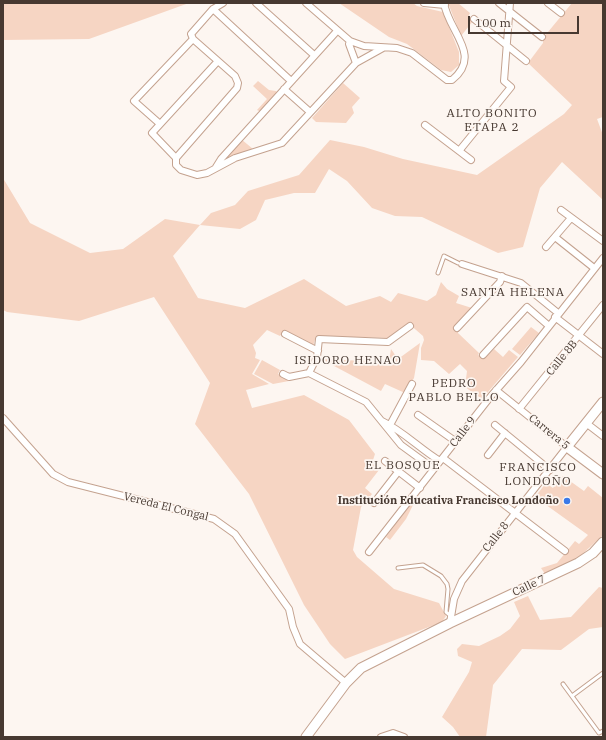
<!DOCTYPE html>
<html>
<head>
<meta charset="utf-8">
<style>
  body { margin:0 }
  #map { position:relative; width:606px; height:740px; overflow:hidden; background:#fdf6f1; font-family:"IBM Plex Serif",serif }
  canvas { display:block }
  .frame { position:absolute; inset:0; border:4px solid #473931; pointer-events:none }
  .scale { position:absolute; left:468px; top:16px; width:111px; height:18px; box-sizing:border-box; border:2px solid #473931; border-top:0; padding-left:5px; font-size:12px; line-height:14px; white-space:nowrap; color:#473931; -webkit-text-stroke:3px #fdf6f1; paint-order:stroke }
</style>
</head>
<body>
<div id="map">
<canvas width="606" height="740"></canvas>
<div class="frame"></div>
<div class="scale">100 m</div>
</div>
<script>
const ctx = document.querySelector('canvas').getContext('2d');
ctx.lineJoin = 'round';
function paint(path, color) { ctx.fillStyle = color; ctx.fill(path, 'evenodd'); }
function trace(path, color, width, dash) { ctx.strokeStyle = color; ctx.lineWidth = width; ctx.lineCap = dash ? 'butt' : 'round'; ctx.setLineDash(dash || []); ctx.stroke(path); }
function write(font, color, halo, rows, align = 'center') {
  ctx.font = font + ' "IBM Plex Serif",serif'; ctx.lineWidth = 3.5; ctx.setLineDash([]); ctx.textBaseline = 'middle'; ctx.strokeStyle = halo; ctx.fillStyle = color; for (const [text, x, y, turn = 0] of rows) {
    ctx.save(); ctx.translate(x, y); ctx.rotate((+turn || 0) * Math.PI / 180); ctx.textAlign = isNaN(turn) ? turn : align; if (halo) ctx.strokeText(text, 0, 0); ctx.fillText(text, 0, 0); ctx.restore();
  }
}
const green = new Path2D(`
  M3,3H189L89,39L3,40Z
  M339,3H413L417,6L443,12L459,52V65L451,72L441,70L407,44L389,37Z
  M448,3H458L470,13L468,17L473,21L461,36Z
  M572,3H603V117L597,119L603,135V200L562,162L540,188L523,247L498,253L422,217L395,216L372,208L347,181L329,169L315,193H294L265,200L256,220L240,229L200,225L173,256L198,298L245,308L304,279L346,306L380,296L391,302L398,293L427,301L436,295L441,282L447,289L459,296L456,303L472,308L458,330V333L479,353L478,355L484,359L494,349L503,357L509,350L518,357L482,399L465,387L467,371L460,364L449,374L434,361L421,360V348L424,340L423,336L408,323L388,338L316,336L313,346L283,331L280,336L267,330L253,345L256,353L255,358L260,360L252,374L269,384L246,390L252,408L304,395L349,420L375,454L372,463L379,470L365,488L372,494L361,507L353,550L357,557L394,589L439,603L446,616L442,622L345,659L330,644L304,605L249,494L195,424L210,383L154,297L79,321L7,312L3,310V178L30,223L90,253L123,249L165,219L200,225L211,213L235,205L248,191L299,175L330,140L364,147L403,159L477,175L564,114L572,105L528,63L543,43V38Z
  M258,81L269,90L276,91L278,94L261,112L257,110L267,99L253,86Z
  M343,83L360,98L352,107L354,113L346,123L316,122L312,118Z
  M241,139L253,149L223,160Z
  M531,327L539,333L520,355L512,349Z
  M420,343L414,378L405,393L385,384L381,391L321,359L389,362L391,349L398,359Z
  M262,360L280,370L278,374L289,381L273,384L254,374Z
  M563,476L584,491L588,486L603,498V535L576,560L545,574L541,568L557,563L575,541L579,544L588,535L535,497L546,483L553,488Z
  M415,498L416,499L406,519L390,540L386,537Z
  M599,587L603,588V627L589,629L561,650L522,649L493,685L486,737H460L453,727L442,717L469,672L472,662L458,656L457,649L462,644L479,646L500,636L510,629L520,616L514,602L528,596L540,620L571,617Z`);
const service = new Path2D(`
  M438,273L444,256L458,263
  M398,568L423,565L441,576L447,584L448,589L446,612L451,616
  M563,684L599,733L603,731
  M572,696L603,673`);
const minor = new Path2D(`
  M223,3L213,9L191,34L193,39L235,76L238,83L237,88L176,158V165L181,170L197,175L207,173L235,158L282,143L356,63L383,48
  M256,3L314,55
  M306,3L350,41L364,46L397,48L412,53L447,80H452C483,55 448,31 444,3
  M424,3L445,5
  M499,3L542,37
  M548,3L561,13
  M213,9L291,81
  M474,19L526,61
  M350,41L349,44L356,63
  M284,89L310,112
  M160,124L134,101L193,39
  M425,125L471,160
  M459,151L511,87L504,81L510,3
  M176,158L152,133L218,61
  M216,167L221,159L337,31
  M561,210L603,241
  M555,237L594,268
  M546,247L571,218
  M462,264L521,283L558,313
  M555,317L603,354
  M457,328L500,282L502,276
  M285,334L318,351
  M483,355L527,307L549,326
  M309,373L366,402L401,445L434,469
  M283,374L289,377L309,373L317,357L319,339L388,342L410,326
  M519,409L603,305
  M418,415L455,441
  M3,418L53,474L68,482L214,519L235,534L289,609L293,627L300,644L346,683
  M382,421C403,431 420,449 440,461
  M586,423L603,436
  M390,425L412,384
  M495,425L550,470
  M488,455L505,433
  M443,458L565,551
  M385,461L420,488
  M374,503L398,472
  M369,552L491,396L521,362L603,258
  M450,623L454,599L462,581L567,447L496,390
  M381,737L393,733L404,737`);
const secondary = new Path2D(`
  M603,402L567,447L603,474
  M306,737L346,683L361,668L450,623L578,563L593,553L603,542`);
const markers = [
  [567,501,4,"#3b79e8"]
];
const streetNames = [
  ["Calle 8B",562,358,-51],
  ["Calle 9",463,432,-53],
  ["Carrera 5",549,432,39],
  ["Vereda El Congal",166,507,14],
  ["Calle 8",496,537,-52],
  ["Calle 7",529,586,-25]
];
const poiNames = [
  ["Institución Educativa Francisco Londoño",559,501]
];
const neighbourhoodNames = [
  ["ALTO BONITO",492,114],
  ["ETAPA 2",492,128],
  ["SANTA HELENA",513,293],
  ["ISIDORO HENAO",348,361],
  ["PEDRO",454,384],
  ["PABLO BELLO",454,398],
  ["EL BOSQUE",403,466],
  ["FRANCISCO",538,468],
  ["LONDOÑO",538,482]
];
paint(green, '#f6d5c3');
trace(service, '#c4a28f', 5);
trace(minor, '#c4a28f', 8);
trace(secondary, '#c4a28f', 11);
trace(service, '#fff', 3);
trace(minor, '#fff', 6);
trace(secondary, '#fff', 9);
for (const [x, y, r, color] of markers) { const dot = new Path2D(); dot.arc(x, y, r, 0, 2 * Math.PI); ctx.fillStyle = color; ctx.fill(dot); trace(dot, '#fdf6f1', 1.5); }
write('11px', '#473931', '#fdf6f1', streetNames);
write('bold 11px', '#473931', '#fdf6f1', poiNames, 'right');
ctx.letterSpacing = '1px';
write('12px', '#473931', '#fdf6f1', neighbourhoodNames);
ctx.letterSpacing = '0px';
</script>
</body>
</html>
